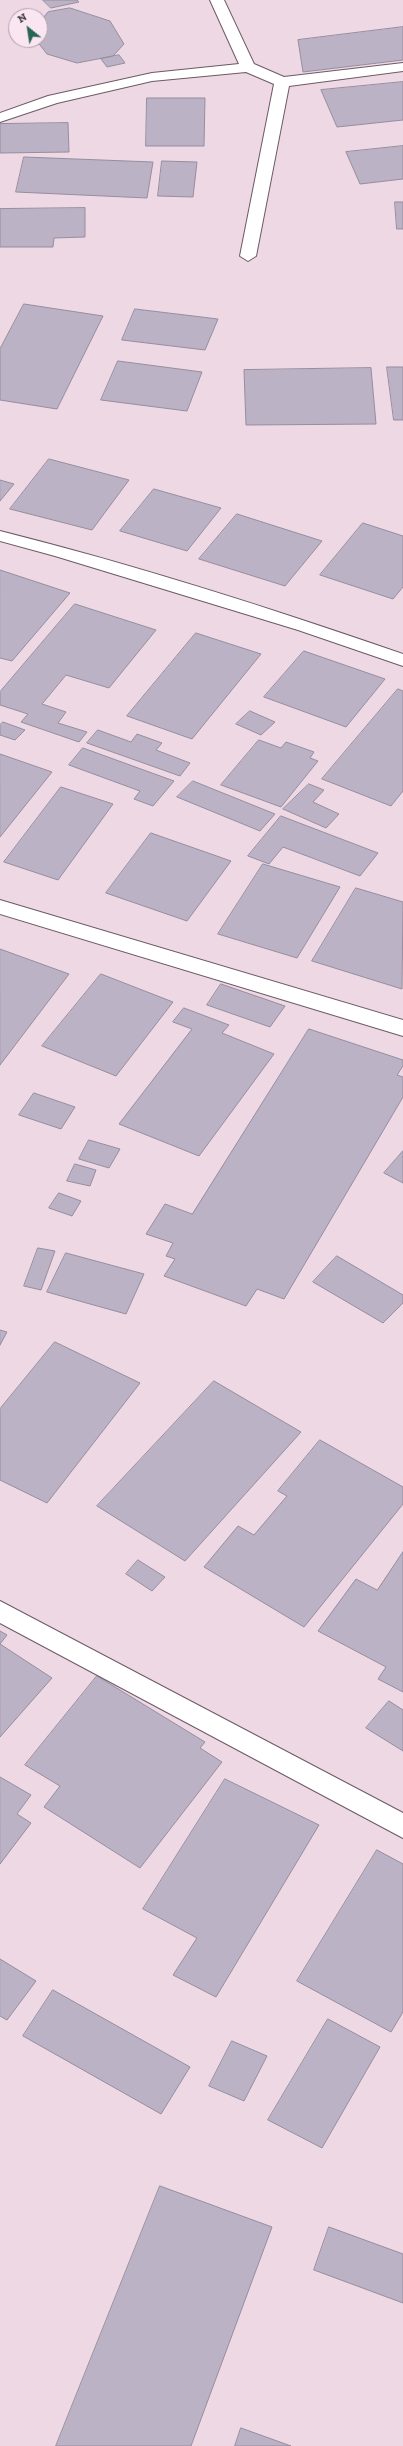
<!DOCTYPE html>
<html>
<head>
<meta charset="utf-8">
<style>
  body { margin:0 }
  #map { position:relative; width:403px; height:2446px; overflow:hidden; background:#edd8e4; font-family:"Zilla Slab",serif }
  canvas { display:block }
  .north { position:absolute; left:8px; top:8px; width:40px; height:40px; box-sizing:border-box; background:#fae5f2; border:1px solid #b09fa9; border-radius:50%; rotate:330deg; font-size:11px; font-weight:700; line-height:16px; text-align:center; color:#40373c }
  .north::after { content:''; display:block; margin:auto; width:14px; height:18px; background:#276652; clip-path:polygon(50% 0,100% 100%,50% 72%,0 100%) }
</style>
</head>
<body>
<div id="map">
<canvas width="403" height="2446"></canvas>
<div class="north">N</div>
</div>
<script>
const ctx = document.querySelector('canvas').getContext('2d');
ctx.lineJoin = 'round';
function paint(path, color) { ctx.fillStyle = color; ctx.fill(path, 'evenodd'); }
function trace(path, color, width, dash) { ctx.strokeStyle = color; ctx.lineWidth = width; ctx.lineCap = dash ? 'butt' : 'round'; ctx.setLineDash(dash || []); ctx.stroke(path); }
const building = new Path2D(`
  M43,0H77L79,2L51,8Z
  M70,8L110,21L124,44L113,56L77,63L47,54L36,40H40V22L48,12Z
  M403,27V60L303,72L298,40Z
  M119,55L125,63L107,67L101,59Z
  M403,82V120L337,127L321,90Z
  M147,98H205L204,146H146Z
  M68,123L69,152L0,153V124Z
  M403,146V179L360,184L346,152Z
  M24,157L153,162L147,198L16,192Z
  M162,161L197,162L193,197L158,196Z
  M395,202H403V229H397Z
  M85,208V237L54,238L53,247H0V209Z
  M24,304L103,316L57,409L0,400V349Z
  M135,309L218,319L205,350L122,340Z
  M118,361L202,372L187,411L101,400Z
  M387,367H403V420H394Z
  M371,368L376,424L246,425L244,370Z
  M49,459L129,480L92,530L10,509Z
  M0,480L14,484L0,501Z
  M154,489L221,508L187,551L120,531Z
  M237,514L322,541L285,586L199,559Z
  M363,523L403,536V587L393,599L320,575Z
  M0,570L70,593L12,661L0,658Z
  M75,604L156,630L109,688L66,675L42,704L66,712L58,723L87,732L79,742L21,722L28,714L0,705V692Z
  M196,633L261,654L192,739L127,716Z
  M304,651L385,679L346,727L264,697Z
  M398,689L403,691V791L391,806L322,779Z
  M250,711L275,722L261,735L236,724Z
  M3,722L25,730L15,740L0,735V725Z
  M98,730L131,742L137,734L162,743L156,750L190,763L180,776L87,743Z
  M259,740L281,748L286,742L314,752L310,758L318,761L281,807L221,785Z
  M83,748L174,781L153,806L134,799L140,791L69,765Z
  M0,754L52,772L0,837Z
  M193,781L275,814L260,831L177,797Z
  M309,784L324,790L313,802L339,814L326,828L283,809Z
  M61,787L113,804L58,880L4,862Z
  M281,816L378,853L360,876L283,847L269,864L248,856Z
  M151,833L231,861L187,921L106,893Z
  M263,864L340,887L297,958L218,934Z
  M356,888L403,902L402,989L312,961Z
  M0,949L69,974L0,1065Z
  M101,974L173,1002L116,1076L42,1046Z
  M221,984L285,1006L270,1027L207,1005Z
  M184,1008L229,1025L222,1033L274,1054L199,1156L119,1124L192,1029L173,1022Z
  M309,1029L403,1060V1066L397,1075L403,1077V1097L284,1299L257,1289L246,1306L164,1276L175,1259L166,1256L173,1243L146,1234L165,1204L192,1214Z
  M34,1093L75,1107L61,1129L19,1115Z
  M89,1140L120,1149L109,1168L79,1159Z
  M403,1151V1183L384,1173Z
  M75,1164L96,1170L90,1186L67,1181Z
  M59,1193L81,1201L72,1216L49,1208Z
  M38,1248L55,1251L41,1290L24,1286Z
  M66,1253L144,1274L126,1314L47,1292Z
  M337,1256L403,1295V1303L383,1323L313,1282Z
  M0,1330L7,1332L0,1345Z
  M55,1342L140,1383L47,1503L0,1480V1409Z
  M214,1381L301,1432L185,1561L97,1506Z
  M320,1440L403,1487V1504L304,1627L204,1567L238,1526L254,1535L287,1496L278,1491Z
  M403,1552V1692L378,1679L386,1667L318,1631L356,1579L377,1590Z
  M138,1560L165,1577L152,1591L126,1574Z
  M0,1631L7,1635L0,1644L52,1678L0,1737Z
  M97,1676L205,1742L200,1748L222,1762L140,1868L44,1807L60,1786L25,1765Z
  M389,1701L403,1710V1751L366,1728Z
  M0,1777L31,1795L17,1814L31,1823L0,1864Z
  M225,1779L319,1825L216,1997L173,1975L197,1938L143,1909Z
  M377,1850L403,1864V2012L391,2032L297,1981Z
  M0,1959L36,1981L7,2020L0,2016Z
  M53,1990L190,2067L161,2114L23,2036Z
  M328,2019L380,2047L322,2148L268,2120Z
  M232,2041L267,2056L244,2101L209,2086Z
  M160,2186L272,2227L191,2446H56Z
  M329,2227L403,2254V2303L314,2270Z
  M241,2428L291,2446H235Z`);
const street = new Path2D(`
  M210,0H224L254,64L284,77L403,63V71L289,86L256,256L248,261L240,256L274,84L246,72L152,81L57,103L0,122V113L48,96L152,73L239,64Z
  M0,531C136,565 270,608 403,654V666L298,630L55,556L0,541Z
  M0,900L403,1020V1036L0,914Z
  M0,1601L403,1813V1838L0,1623Z`);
paint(building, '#bbb2c5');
trace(building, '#968d9f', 1);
trace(street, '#6c5a65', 2);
paint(street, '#fff');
</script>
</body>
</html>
